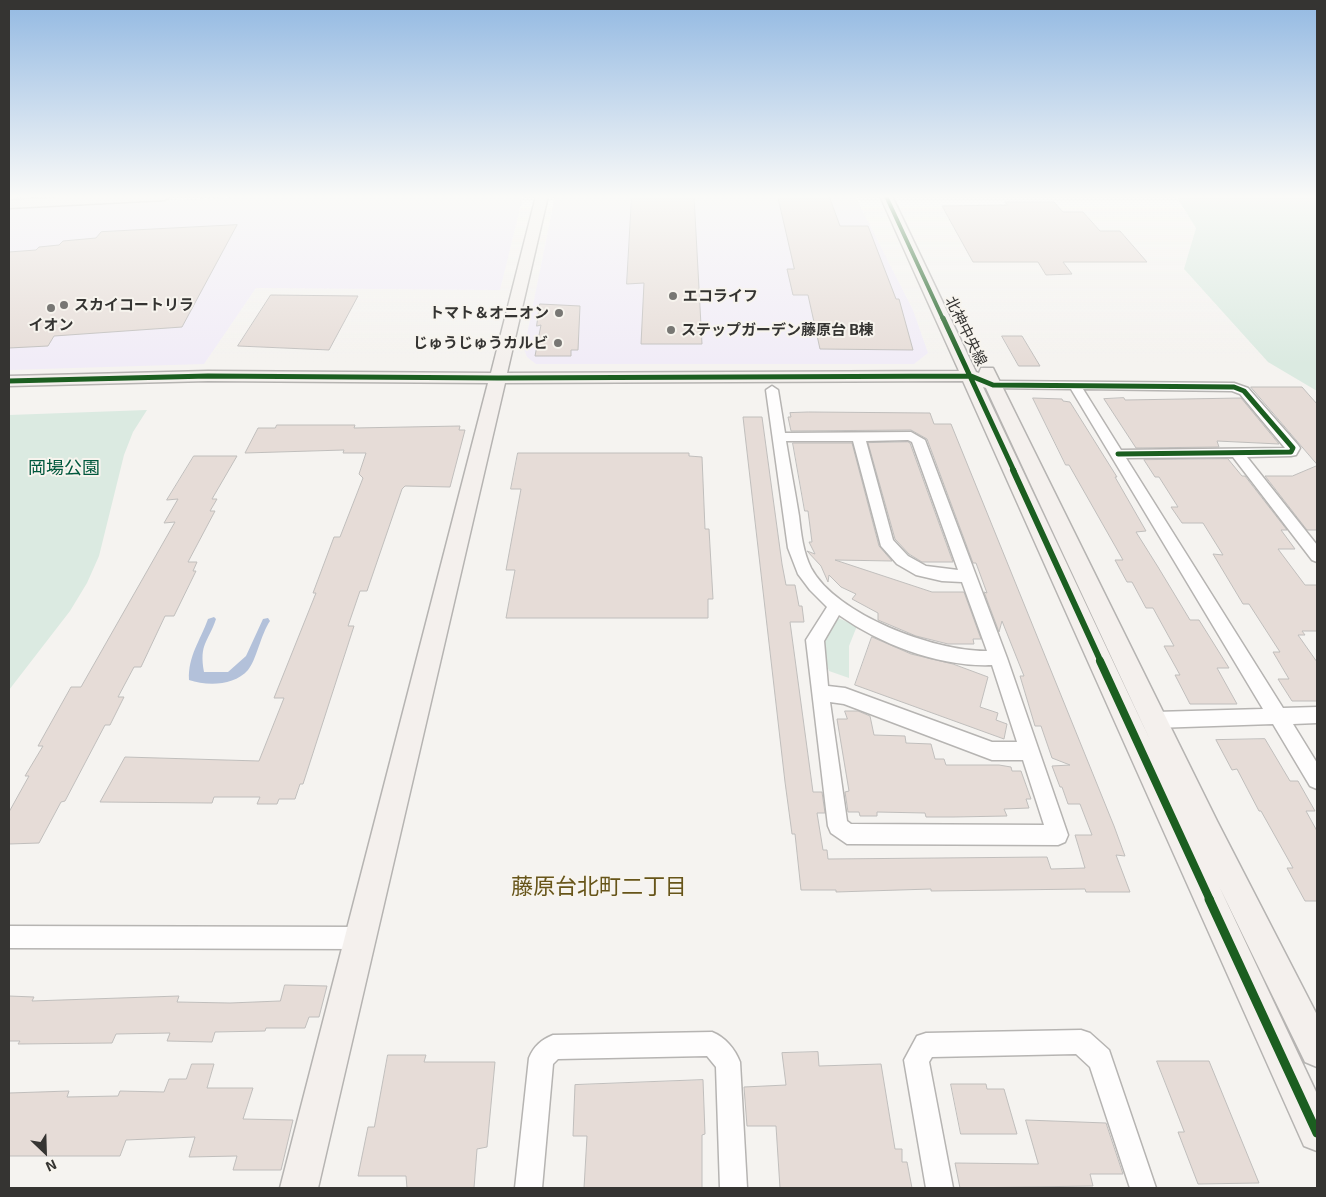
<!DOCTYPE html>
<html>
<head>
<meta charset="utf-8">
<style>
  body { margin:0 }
  #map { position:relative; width:1326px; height:1197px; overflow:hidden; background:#f5f3f0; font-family:"Exo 2",sans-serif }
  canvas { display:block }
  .frame { position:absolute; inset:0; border:10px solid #353432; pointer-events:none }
  .north { position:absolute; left:20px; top:1127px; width:50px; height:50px; -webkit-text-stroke:4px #f7f4ee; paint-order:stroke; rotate:156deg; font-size:14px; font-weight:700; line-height:20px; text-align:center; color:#353432 }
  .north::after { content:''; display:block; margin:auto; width:18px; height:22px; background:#353432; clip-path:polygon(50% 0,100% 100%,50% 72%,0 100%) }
</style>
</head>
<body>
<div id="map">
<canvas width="1326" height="1197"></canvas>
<div class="frame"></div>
<div class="north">N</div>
</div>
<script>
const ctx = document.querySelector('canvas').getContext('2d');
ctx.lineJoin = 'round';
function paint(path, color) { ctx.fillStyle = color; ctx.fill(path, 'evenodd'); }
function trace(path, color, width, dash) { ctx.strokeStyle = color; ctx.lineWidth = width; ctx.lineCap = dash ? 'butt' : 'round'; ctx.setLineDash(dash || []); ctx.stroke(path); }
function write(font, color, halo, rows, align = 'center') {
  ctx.font = font + ' "Exo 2","Noto Sans JP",sans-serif'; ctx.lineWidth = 4; ctx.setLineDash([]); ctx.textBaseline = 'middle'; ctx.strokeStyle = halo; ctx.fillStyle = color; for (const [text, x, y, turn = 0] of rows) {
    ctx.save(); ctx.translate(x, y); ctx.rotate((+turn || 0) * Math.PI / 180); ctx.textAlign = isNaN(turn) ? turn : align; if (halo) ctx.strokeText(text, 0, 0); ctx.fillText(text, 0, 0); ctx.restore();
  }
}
const commercial = new Path2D(`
  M254,196H523L500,290L256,288L204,364L9,370V209Z
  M555,196H855L913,310L928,353L914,364H536L527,357L524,349Z`);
const green = new Path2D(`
  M1176,196H1317V391L1268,362L1184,269L1196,228Z
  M147,410L133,432L124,455L99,556L87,583L70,611L9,690V415Z
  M831,615L857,626L849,646V678L829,671L820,646Z`);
const water = new Path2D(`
  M214,617L216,619C208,643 199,643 204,672H228L246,656L263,619L268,618L270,621C261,634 256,661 248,670C234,686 207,686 189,680C188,656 200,641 208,619Z`);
const building = new Path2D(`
  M632,196H694L702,344H641L644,283L627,284Z
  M778,196H829L840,226H868L896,299H899L913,350L820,349L808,295H793L787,269H794Z
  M1005,202H1054L1063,212H1083L1100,231H1120L1147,262H1063L1072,274L1046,275L1038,262H973L942,206L1007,205Z
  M237,225L182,327L54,336L48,346L9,348V252L36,250L39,247L59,245L63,241L96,238L101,232Z
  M271,295L358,296L329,350L238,346Z
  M540,304L580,306L578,350H571V356H535L541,325L537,326Z
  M1002,336H1022L1040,366H1019Z
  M1251,387H1302L1317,404V464Z
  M1033,398L1062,399L1063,401L1070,402L1117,477H1115L1146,531L1136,532L1158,567L1190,620H1199L1229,668H1217L1237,704H1190L1175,675H1180L1164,646H1174L1153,608H1146L1132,582H1127L1115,560H1123L1069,465H1066Z
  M1124,398L1125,400L1241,398L1279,444L1217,441L1219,447L1136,448L1104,399Z
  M809,412L930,413L934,424H951L1114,826L1125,856L1116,855L1130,892H1086L1085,889L931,891V889L836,892V890H801L795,834H792L785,782L743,417H762L782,564L786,585H795L799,606H802L804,622H790L813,792H822L825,813H817L823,850H827L828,859L1047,857L1051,869L1085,868L1075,835H1092L1080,804H1068L1062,787H1060L1052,766L1070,765L1052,758L1041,726H1035L1020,676H1024L1002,621L999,632L984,592L987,593L976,563H973L927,439L911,430L791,431L788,417H791L790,413Z
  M277,425H355L354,428L460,426L459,430H465L450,487L405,486L402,489L367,591H360L348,626H354L303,784H300L295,799H279L277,804H257L260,797H214L212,803L100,802L125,757L259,761L284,698H274L316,593H313L334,537H340L363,478L359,474L366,453H343L344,450L245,453L258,428H275Z
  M908,442L910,443L953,562H922L909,554L895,539L868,443Z
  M793,443H852L879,546L892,561L835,560L932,592H964L981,639H973L974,644H948L916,636L878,620V613L852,599L856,594L841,587L829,575L828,582L821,566L807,551L815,554L809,542H812L808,511H805Z
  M518,453H689V456L702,457L705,529H709L713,599H708V618H506L515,570H506L521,489H511Z
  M194,456H237L212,499H217L210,511H215L188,562H197L193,571H196L174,616H165L141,667H134L118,697H124L110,725H105L65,801L61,802L39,843L9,844V812L29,776H25L43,746H38L71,687H81L175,522L164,523L178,499L167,500Z
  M1228,459L1242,476H1245L1287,530H1281L1295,549H1278L1305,585H1317V631H1302L1305,635H1298L1317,662V701H1292L1278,679H1289L1273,652H1280L1249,604H1243L1213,554L1223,555L1203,523H1182L1171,507H1178L1159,477H1155L1144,460Z
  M1317,466V530H1307L1265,476H1292Z
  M872,637L911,654L953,664L988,677L980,707L998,713L996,720L1007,724L1004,739L855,685Z
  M845,711H858L870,716L874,735L905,736L906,743L931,744L935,759H944L946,765H999L1011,767L1012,771H1021L1031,799H1026L1029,808L1004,809L1007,816L954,817H926L925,813L877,812V816H860L859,812H848L845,792L849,791L837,719H847Z
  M1265,739L1290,781H1298L1315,811H1306L1317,831V901H1305L1287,868H1293L1261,811H1259L1237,769L1232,770L1216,740Z
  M285,985L327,986L319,1017H309L305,1028H266L265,1031L215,1032L212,1042L167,1041L170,1033L116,1034L112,1043L18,1044L20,1041H9V996L34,997L32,1001L179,996L177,1002L230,1003L280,1001Z
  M818,1052L819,1066L881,1064L895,1149H902V1162H907L912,1188H780L776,1126H747L744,1087L786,1085L782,1053Z
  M388,1055H426L424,1062H495L487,1147L477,1149L474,1188H407L406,1176H358L368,1127H374Z
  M1157,1061H1209L1259,1183L1198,1184L1178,1132H1184Z
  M192,1064H214L207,1088H253L243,1119L293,1120L281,1170H233L237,1156L189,1157L195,1137L126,1140L120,1156H9V1093L69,1091L67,1097L118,1096L120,1091L164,1092L169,1079H186Z
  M703,1080L705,1134L702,1135V1188H584L587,1136H573L575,1085Z
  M951,1084H986L987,1089H1004L1017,1134H961Z
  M1026,1120L1106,1123L1123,1174H1090L1093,1186L960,1188L955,1163L1038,1164Z`);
const street = new Path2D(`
  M9,196H21L9,200Z
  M993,381L1234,383L1248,388L1298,445L1300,448L1296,455L1291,456L1247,457L1317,545V562L1312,560L1233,457L1126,458L1283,708L1317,707V723L1293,724L1317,763V789L1310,786L1273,724L1155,728L1148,726L1146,720L1148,714L1155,712L1263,709L1071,389L989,388L987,385ZM1083,389L1232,391L1240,394L1285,448L1121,450Z
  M772,386L778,390L785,433L911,432L925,440L1007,658L1068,835L1065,842L1058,845L847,844L831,833L828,826L806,640L827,607L810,590L798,574L788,548L766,390ZM908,440L912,442L958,570L926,566L908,556L893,540L866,441ZM786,441H853L881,546L897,564L916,575L942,581L962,582L987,651C936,652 836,615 811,568C803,552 801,533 799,516C795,491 790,466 786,441ZM839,615C882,645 939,667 992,665L1017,742H992L845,688L828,686L824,641ZM830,702L844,704L992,760H1023L1044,825L851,824L847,821Z
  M9,926L362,927L370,930L373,938L370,946L362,949L9,948Z
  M1081,1030L1090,1033L1109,1050L1156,1188H1130L1090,1067L1076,1054L932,1057L929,1062L953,1188H926L904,1060L917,1036L926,1033Z
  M712,1032C725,1037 735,1049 740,1062L747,1188H720L716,1067L707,1056L558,1059L553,1064L542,1188H515L529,1058C534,1046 541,1040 553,1035Z`);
const secondary = new Path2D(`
  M86,196H171L165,200L9,208V200Z
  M536,196H548L507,373L959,371L880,196H892L976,372L979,373L981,368H993L995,372L1217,821L1317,1015V1067L1305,1062L1219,886L1317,1094V1151L1304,1146L963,381L505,383L318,1188H280L488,383L208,381L9,386V376L208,371L491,373ZM983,387L986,388L1151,742Z`);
const cyclewayFar4 = new Path2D(`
  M886,196L943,319`);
const cyclewayFar3 = new Path2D(`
  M943,318L1014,471
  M9,381L208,376L498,378L971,376L993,385L1234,387L1244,391L1293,448L1291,452L1118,454`);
const cyclewayFar2 = new Path2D(`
  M1013,470L1101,662`);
const cyclewayFar1 = new Path2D(`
  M1100,661L1210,900`);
const cycleway = new Path2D(`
  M1209,899L1317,1133`);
const markers = [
  [673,296,5,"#787774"],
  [64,305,5,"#787774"],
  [51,308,5,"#787774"],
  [559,313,5,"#787774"],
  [671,330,5,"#787774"],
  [558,343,5,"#787774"]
];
const farPoinames = [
  ["エコライフ",683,296],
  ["スカイコートリラ",74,305],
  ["トマト＆オニオン",549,313,"right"],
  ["イオン",51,325,"center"],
  ["ステップガーデン藤原台 B棟",681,330],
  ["じゅうじゅうカルビ",548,343,"right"]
];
const farStreetnames = [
  ["北神中央線",966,331,64]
];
const parkNames = [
  ["岡場公園",64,468]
];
const nearNeighbourhoodnames = [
  ["藤原台北町二丁目",599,887]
];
paint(commercial, '#f1ecf7');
paint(green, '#dbeae1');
paint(water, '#b3c1da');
paint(building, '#e6dcd7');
trace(building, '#c0bebc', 1);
trace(street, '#b6b4b2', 3);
trace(secondary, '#b6b4b2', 3);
paint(street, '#fefdfd');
paint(secondary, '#f4f0ed');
trace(cyclewayFar4, '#1b5e20', 4);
trace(cyclewayFar3, '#1b5e20', 5);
trace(cyclewayFar2, '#1b5e20', 6);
trace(cyclewayFar1, '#1b5e20', 8);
trace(cycleway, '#1b5e20', 9);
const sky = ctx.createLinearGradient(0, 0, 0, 364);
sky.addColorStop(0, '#93b9e2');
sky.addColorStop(0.54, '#fafaf8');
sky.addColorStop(1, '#fafaf800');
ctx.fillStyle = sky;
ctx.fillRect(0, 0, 1326, 364);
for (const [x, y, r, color] of markers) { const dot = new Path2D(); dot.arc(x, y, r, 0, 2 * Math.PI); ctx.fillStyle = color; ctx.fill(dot); trace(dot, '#f7f4ee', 2); }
write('bold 15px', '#353432', '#f7f4ee', farPoinames, 'left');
write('15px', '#353432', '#f7f4ee', farStreetnames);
write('18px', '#00583d', '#f7f4ee', parkNames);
write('22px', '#67551a', '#f7f4ee', nearNeighbourhoodnames);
</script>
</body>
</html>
